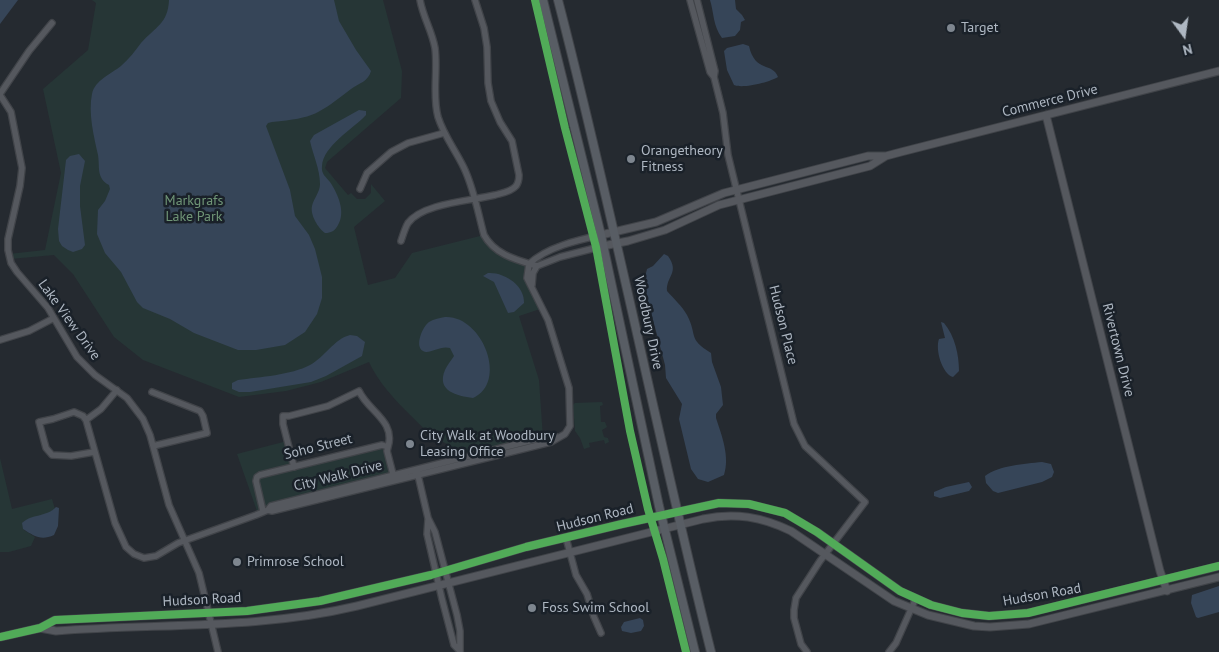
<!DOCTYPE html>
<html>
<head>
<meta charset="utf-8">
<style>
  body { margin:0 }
  #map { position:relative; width:1219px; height:652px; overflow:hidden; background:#252a30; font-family:"PT Sans",sans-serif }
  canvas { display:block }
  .north { position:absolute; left:1159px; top:10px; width:50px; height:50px; -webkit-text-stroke:4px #1a2129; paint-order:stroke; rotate:166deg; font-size:14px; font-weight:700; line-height:20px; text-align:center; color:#aeb7c2 }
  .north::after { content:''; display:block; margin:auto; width:18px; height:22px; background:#aeb7c2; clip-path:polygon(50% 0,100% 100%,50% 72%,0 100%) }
</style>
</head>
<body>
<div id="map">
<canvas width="1219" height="652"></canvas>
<div class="north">N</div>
</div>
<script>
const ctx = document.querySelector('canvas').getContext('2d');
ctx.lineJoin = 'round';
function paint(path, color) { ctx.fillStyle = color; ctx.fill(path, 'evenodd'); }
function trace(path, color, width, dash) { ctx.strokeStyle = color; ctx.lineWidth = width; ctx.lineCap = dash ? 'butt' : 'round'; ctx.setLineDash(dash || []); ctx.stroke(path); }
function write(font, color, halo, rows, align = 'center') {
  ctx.font = font + ' "PT Sans",sans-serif'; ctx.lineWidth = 5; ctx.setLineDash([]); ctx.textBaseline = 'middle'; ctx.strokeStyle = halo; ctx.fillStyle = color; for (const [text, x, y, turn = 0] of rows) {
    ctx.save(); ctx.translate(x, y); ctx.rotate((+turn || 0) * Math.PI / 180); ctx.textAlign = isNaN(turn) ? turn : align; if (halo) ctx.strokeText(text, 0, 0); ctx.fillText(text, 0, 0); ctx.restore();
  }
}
const green = new Path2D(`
  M92,0H383L402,71L401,98L327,162L325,168L348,195L351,193L357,199H365L371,193V184L385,201L354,227L368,285L395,278L412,253L484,235L492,246L529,264L527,272L543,308L519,316L539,380L543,438L453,460L447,444L439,440L437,442C415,418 383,393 369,362L321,382L286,391L239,397L143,360L114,337L73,274L54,255L10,259L9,254L45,250L61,173L43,89L88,50L96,3Z
  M602,402L603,405L600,406L601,422H605L607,427L602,430L604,437L608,438L609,442L605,444L604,440L589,443L590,447L584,449L580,438L575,431L573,405L575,403Z
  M287,441L294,466L380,445L388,447L393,475L258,514L237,454Z
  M0,458L12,509L52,499L55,509L49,513L23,522L24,530L35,537L31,546L9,552H0Z`);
const water = new Path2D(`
  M0,0H18L0,24Z
  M169,0H334L339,21L356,50L371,71C368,82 359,83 351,89C318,114 315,118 272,122L268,123L266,126L290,190L295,216L309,235L315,249L322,277V298L317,314L305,332L285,345L256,350H238L194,333L170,319L143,308L137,302L121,272L105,253L97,234L98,210L105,201L110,189L109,185C96,178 100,167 98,155C94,137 88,113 92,94C95,80 111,74 121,66C129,59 135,51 141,43C155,27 168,24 169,0Z
  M710,0H735L736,9L742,15L745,20L741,22L740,30L735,36L722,38C713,26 714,13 710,0Z
  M743,44L749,46C755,73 773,62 778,77C770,82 743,89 734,85L727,70L724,51L727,48Z
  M359,110L366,111V115C353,129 323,146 322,166C321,174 326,177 330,182C338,194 346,212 338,225C335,231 331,233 325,233C318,228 310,215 312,206C314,198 320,192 320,184C320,169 313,155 310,141L314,135Z
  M79,154L85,161L80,186V206L85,245L82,249L73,252L68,250L62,246L59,241L58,229L66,160L70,156Z
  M664,254L668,256C680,273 666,276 667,291C674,299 682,306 687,315C698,336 687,338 711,353L712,362L721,387L723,405L716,414V418C722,436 730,457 724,475L708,482L698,479L691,469L679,419L682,404L666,378L665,365L648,301L644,281L647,269L653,266Z
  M488,273C505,272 525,286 524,303L514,312L508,313L494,282L483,276Z
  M445,317C482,315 509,382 473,398C457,396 436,391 445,370C447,365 451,361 454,356L450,348C440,345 429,355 423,351C414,346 423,326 429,322C434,319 440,318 445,317Z
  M941,322L944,323C955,336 959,355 959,371L953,377C942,374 935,349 939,339L945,338Z
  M350,335L357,336L365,342L362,356L326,376L311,382L250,392H239L232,389V383L238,380C260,377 291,375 310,365C325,357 334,339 350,335Z
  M1042,462L1051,464L1054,472L1052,477L1042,482L998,493L993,491L986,483L985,476C1000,465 1024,464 1042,462Z
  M969,482L972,487L969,491L940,498L934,496V492L946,487Z
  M56,507L59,508L58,526L54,535C41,541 34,536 23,529L22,523C31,514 47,517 56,507Z
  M1219,586V612L1198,618L1196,617L1191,603L1192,595Z
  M640,618L643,620L644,626L641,631L631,633L622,631L621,627L624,622Z`);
const minor = new Path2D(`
  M420,0C423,17 432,31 435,48C438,71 432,95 438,117C444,136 456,151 464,168C474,189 478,213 484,235C495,255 517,260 537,266L560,257L603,246
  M690,0L710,72L714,77L723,113L728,155L794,424L805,446L865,502L820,561L796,598L794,610V618L801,644L807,652
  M697,0L715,71L714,77
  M0,94L29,51L52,23
  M0,95L11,112L22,168L20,186L8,239V250L11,263L17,272L48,308L77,357L95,375L127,398L143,419L150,435L169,505L199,573L218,652
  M360,189L367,173L391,152L408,143L444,133
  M401,241C403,235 405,228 408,223C423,203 471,201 495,195C502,193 511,192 516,186C519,182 519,178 519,175L512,141L500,122L491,101L488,83L487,47L484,28L475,0
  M532,285L533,273L537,266
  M0,340L29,331L54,318
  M152,392L200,411L203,416L207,433L153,446
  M86,420L101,409L117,390
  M94,452L71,456L52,455L46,448L39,422L53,419L74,412L83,416L86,420L115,523L126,547L134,554L144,558L156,556L178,543L256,515L268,510L271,506L549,436L557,437
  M294,467L283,424V416H289L328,406L359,391C368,411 396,421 388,447
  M417,471L428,518L435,532L457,615L460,631V652
  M268,510L272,511L551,442L565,434L570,426L569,388L548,320L527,278L529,264C547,247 578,240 601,235
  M263,511L256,481L257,477L260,475L382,445L388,447L387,451L394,478
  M428,520L427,534L442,599L454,645L460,651
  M566,538L576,575L587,594L594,617L601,633
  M889,652L896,643L916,598`);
const tertiary = new Path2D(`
  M1046,115L1160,571L1167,591
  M601,235L656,222L724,193L868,156H886L901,152L1219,71
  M603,246L628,241L665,230L719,205L870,166L886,156
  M40,628L56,631C158,623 256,630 357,606L703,519C735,512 762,517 791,531L894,601L928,615L974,626L990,627L1029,624L1219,577
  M0,637L40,628L55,620L247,611L320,601L431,575L526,547L622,524L719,503L749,504L785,513L817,532L900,591L931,605L962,613L989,616L1028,613L1219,566`);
const secondary = new Path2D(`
  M543,0L601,235L659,506L695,652
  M558,0C614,216 657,435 711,652`);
const cycleway = new Path2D(`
  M535,0L565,128L596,247L630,431L648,509L663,559L686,652
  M0,637L40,628L55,620L247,611L320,601L431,575L526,547L622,524L719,503L749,504L785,513L817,532L900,591L931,605L962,613L989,616L1028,613L1219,566`);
const markers = [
  [951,28,5,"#7e868f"],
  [631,159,5,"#7e868f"],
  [410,444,5,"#7e868f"],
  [237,562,5,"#7e868f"],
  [532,608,5,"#7e868f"]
];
const poiNames = [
  ["Target",961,28],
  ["Orangetheory",641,151],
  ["Fitness",641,167],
  ["City Walk at Woodbury",420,436],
  ["Leasing Office",420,452],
  ["Primrose School",247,562],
  ["Foss Swim School",542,608]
];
const streetNames = [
  ["Commerce Drive",1050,101,-14],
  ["Lake View Drive",69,320,54],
  ["Woodbury Drive",648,323,78],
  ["Hudson Place",783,325,76],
  ["Rivertown Drive",1118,350,76],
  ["Soho Street",318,447,-14],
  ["City Walk Drive",338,476,-14],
  ["Hudson Road",595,518,-14],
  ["Hudson Road",1042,595,-10],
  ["Hudson Road",202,600,-3]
];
const parkNames = [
  ["Markgrafs",194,201],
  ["Lake Park",194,217]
];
paint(green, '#263636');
paint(water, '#364558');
trace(minor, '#414449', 8);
trace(tertiary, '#414449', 9);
trace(secondary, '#414449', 10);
trace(minor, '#55585e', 5.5);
trace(tertiary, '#55585e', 7);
trace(secondary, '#585d64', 8);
trace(cycleway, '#51ab58', 8);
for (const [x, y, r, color] of markers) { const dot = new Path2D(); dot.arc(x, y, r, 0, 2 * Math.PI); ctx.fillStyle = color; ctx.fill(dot); trace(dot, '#1a2129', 2); }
write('14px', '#aeb7c2', '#1a2129', poiNames, 'left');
write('14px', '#aeb7c2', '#1a2129', streetNames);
write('14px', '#709677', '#1a2129', parkNames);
</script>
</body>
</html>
